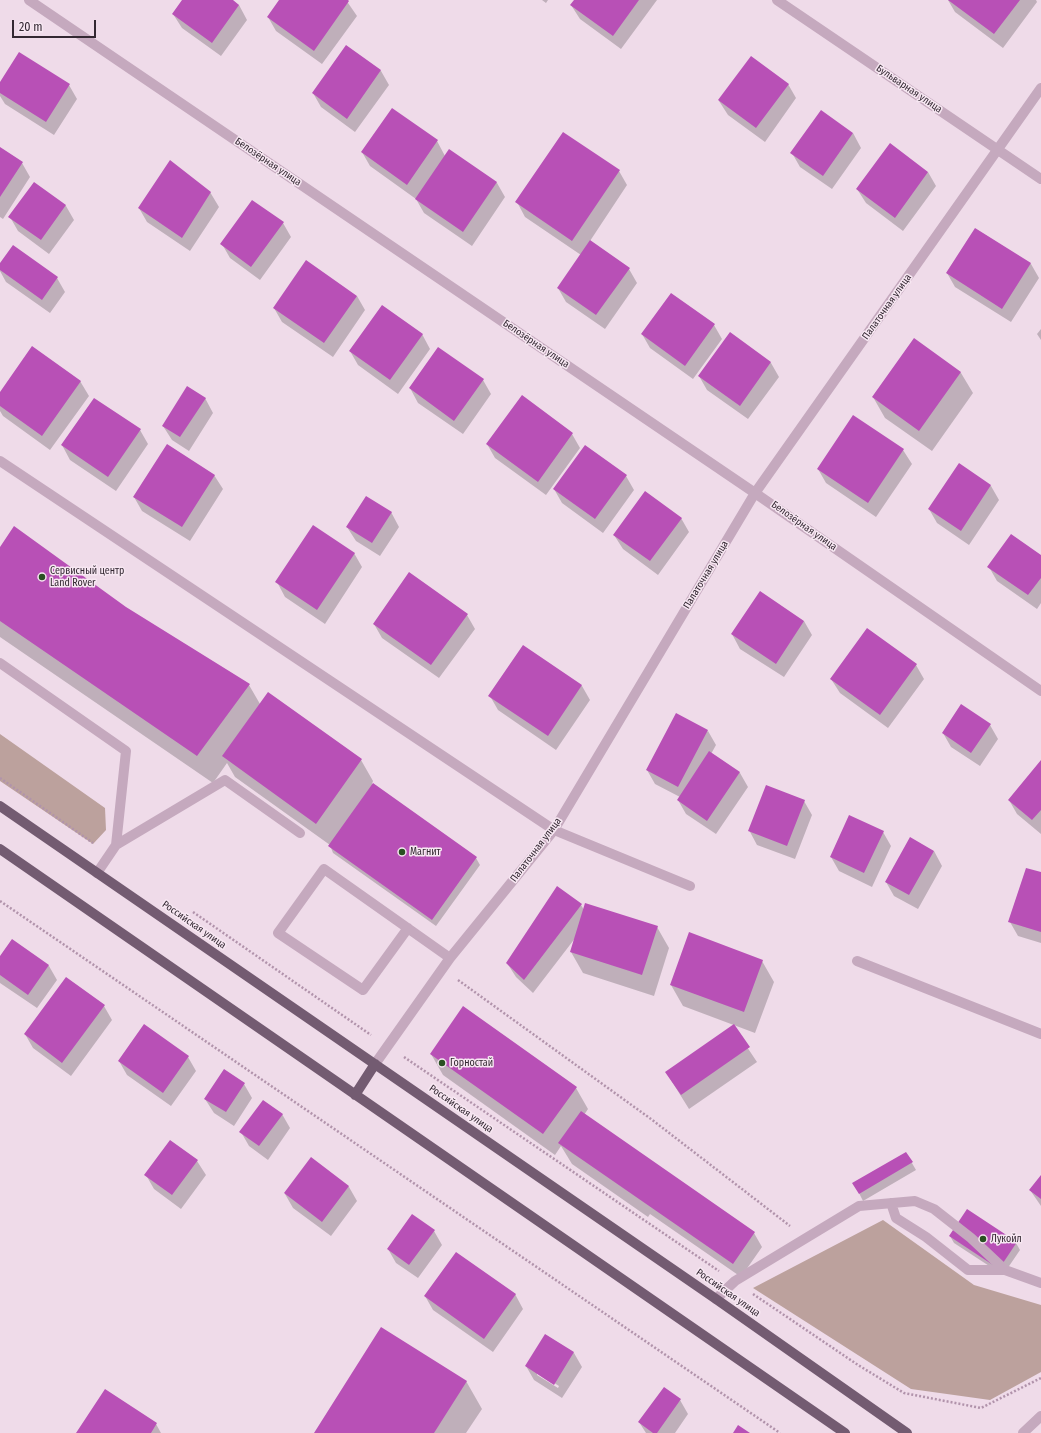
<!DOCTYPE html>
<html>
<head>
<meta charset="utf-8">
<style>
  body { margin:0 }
  #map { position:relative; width:1041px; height:1433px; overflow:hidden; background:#efdbe9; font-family:"Fira Sans Condensed",sans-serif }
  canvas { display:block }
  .scale { position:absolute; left:12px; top:20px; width:84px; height:18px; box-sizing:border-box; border:2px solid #332832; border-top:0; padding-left:5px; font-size:12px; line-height:14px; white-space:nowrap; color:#332832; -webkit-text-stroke:3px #f7e7f2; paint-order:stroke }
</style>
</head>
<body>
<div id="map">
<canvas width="1041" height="1433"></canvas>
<div class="scale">20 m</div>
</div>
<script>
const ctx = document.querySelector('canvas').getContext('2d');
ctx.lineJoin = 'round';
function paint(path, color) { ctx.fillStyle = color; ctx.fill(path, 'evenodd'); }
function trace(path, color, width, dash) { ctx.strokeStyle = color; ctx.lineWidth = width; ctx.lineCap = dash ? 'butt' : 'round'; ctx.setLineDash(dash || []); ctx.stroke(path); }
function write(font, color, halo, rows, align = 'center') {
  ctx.font = font + ' "Fira Sans Condensed",sans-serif'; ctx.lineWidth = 3; ctx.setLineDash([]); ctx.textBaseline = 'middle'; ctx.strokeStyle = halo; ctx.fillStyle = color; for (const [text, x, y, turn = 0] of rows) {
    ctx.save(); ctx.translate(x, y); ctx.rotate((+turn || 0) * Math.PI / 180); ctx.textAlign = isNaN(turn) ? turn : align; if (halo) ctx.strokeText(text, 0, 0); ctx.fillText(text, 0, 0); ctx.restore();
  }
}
const green = new Path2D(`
  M0,734L105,808L106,830L93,844L0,781Z
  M883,1220L974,1285L1041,1305V1372L990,1400L911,1389L753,1288Z`);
const shadow = new Path2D(`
  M184,0H231L239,5L247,20L221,56L182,28L173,14Z
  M280,0H346L357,16L322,64L276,31L268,17Z
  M542,0H548L546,3Z
  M575,0H657L621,49L580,19L571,5Z
  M948,0H1036L1037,2L1003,48L955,12Z
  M346,47L381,71L389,85L355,132L321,107L313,93Z
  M0,84L69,85L77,99L54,135L5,104L0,96Z
  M788,84L796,98L765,142L728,115L719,101Z
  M853,133L861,148L832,189L800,167L792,153Z
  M437,141L445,156L449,151L497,183L505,197L472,246L424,213L416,199L370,166L362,152Z
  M0,148L22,163L30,177L3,219L0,217Z
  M619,171L627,185L590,241L629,269L637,283L605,329L566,302L558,288L581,255L525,217L517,202Z
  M928,172L936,186L903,231L866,203L857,189Z
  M34,183L66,206L74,220L49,254L18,231L10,217Z
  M210,192L219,207L190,251L147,222L139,208Z
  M283,223L291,237L260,280L230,258L222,244Z
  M976,229L1031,264L1039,278L1011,322L955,287L947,273Z
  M0,265L57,278L65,292L50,313L6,282L0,271Z
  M357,296L365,310L333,357L282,322L274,308Z
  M714,325L722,339L693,379L650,348L642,334Z
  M1041,329V340L1037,334Z
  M730,333L771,363L779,377L748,419L707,390L699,376Z
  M422,334L430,349L398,394L358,365L350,351Z
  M914,339L961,373L973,393L932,451L885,418L873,397Z
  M483,380L491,394L463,434L418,403L410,388Z
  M80,381L89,396L50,450L3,416L0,411V394Z
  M205,398L213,413L189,451L172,440L163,426Z
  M140,430L148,444L116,491L70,460L62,445Z
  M572,434L580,448L546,495L495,458L487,444Z
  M903,450L912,464L876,517L826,483L818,469Z
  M959,465L991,486L999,500L969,545L937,523L929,509Z
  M214,475L223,489L190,541L142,511L134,497Z
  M626,476L634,490L603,533L562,503L554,489Z
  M391,512L399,527L380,556L356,541L347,527Z
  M681,518L689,532L658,575L623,549L614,535Z
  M0,548L126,608L249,685L260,704L268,693L361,760L373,781L372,784L476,858L480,865L436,926L333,853L330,845L235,777L227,763L213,783L0,637Z
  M354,553L362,567L325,624L285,597L277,582Z
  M1041,556V603L1037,609L997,581L989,567Z
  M467,615L475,629L439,678L382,638L374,624Z
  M804,621L812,635L784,677L740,649L732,634Z
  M523,646L582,686L590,700L556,750L498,710L490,696Z
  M916,665L924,679L888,728L840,693L831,679Z
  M990,725L998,739L980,766L951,747L943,733Z
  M708,731L716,745L711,754L740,773L748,787L716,834L686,814L678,800L680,797L655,784L647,770Z
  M1041,761V834L1017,814L1009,800Z
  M804,801L812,815L795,859L757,845L749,830Z
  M883,832L891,846L872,887L839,871L831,857Z
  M934,851L942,866L918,909L894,896L886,882Z
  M1041,874V943L1018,936L1010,922Z
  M581,905L584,910L657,927L669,948L654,996L583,973L571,952L576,937L533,993L516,977L507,963Z
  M12,940L49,966L57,980L37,1008L0,983V957Z
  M762,961L774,982L755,1033L683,1006L671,985Z
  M104,1006L112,1020L71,1076L33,1048L25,1034Z
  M733,1026L757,1062L689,1109L666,1072Z
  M431,1054L576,1088L588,1109L584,1115L754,1233L762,1247L741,1277L650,1214L648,1217L572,1164L561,1146L555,1155L443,1075Z
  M188,1057L196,1071L171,1106L127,1075L119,1061Z
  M244,1084L252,1098L234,1126L214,1113L205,1099Z
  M282,1114L290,1128L268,1160L249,1146L241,1132Z
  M170,1141L197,1161L206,1175L181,1209L154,1189L146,1175Z
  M906,1153L916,1170L863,1201L854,1183Z
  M311,1159L349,1187L357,1201L331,1236L293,1208L285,1194Z
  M1041,1176V1206L1030,1190Z
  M434,1231L442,1245L418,1278L396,1263L388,1249Z
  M950,1236L1016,1243L1020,1250L1003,1275L954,1243Z
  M515,1294L523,1309L493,1352L433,1310L425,1296Z
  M546,1335L574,1353L582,1367L562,1398L534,1380L526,1366ZM537,1372L559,1386L558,1388L537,1375Z
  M466,1381L482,1409L466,1433H315Z
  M680,1400L688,1414L675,1433H646L639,1422Z
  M156,1424L161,1433H77Z`);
const building = new Path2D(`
  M182,0H233L239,5L212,43L172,14Z
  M279,0H348L349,1L314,51L267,17Z
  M574,0H639L613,36L570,5Z
  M948,0H1020L994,34Z
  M346,45L381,70L347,119L312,93Z
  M19,52L70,84L46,122L0,93V82Z
  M751,56L789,84L756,128L718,100Z
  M392,108L438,140L407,185L361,152Z
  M821,110L853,133L823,176L790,153Z
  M563,132L620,170L572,241L515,202Z
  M890,143L928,172L895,218L856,189Z
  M0,147L23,162L0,197Z
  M449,149L497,182L463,232L415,199Z
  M170,160L211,192L182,238L138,208Z
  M34,182L66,205L41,240L8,217Z
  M252,200L284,222L251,267L220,244Z
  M975,228L1031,263L1002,309L946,273Z
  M590,240L630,268L596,315L557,288Z
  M13,245L58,277L42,300L0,270V263Z
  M306,260L357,296L324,343L273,308Z
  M671,293L715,324L685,366L641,334Z
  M382,305L423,334L390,380L349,351Z
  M730,332L771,362L740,406L698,376Z
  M914,338L961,372L919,431L872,397Z
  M32,346L81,381L42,436L0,406V392Z
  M438,347L484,379L454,421L409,388Z
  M187,386L206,398L180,437L162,426Z
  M522,395L573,433L538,482L486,444Z
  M94,398L141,429L108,477L61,445Z
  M853,415L904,449L868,503L817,469Z
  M167,444L215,475L182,527L133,497Z
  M585,445L627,475L595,519L553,489Z
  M959,463L991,485L961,531L928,509Z
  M645,491L682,518L650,561L613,535Z
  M366,496L392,512L372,543L346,527Z
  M313,525L355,553L317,610L275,582Z
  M14,526L126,607L250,684L197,756L0,621V547Z
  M1011,534L1041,555V578L1028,595L987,567Z
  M409,572L468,614L431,665L373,624Z
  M760,591L804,621L776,664L731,634Z
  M867,628L917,664L880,715L830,679Z
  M523,645L582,685L548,736L488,696Z
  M268,692L362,759L316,824L222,756Z
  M961,704L991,724L971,753L942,733Z
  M676,713L708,730L678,787L646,770Z
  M709,751L740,772L707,821L677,800Z
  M1041,760V810L1032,820L1008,800Z
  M373,783L477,857L432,920L328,846Z
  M766,785L805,800L787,846L748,831Z
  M849,815L884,831L864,873L830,857Z
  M910,837L934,851L909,895L885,882Z
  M1026,868L1041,872V932L1008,922Z
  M557,886L582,904L524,980L506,963Z
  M585,903L658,926L642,975L570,952Z
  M689,932L763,960L744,1012L670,985Z
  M12,939L49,965L28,995L0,975V956Z
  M66,977L105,1005L62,1063L24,1034Z
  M463,1006L577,1087L543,1134L430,1054Z
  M144,1024L189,1056L163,1093L118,1061Z
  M734,1024L750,1047L681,1095L665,1072Z
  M224,1069L245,1083L226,1112L204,1099Z
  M263,1100L283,1114L259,1146L239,1132Z
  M581,1111L755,1232L733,1264L558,1143Z
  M170,1140L198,1160L172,1195L144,1175Z
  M906,1152L913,1162L859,1194L852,1183Z
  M311,1157L349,1186L322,1222L284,1193Z
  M1041,1175V1199L1029,1190Z
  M967,1209L1017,1242L999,1269L949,1236Z
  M412,1214L435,1230L409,1265L387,1249Z
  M456,1252L516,1294L484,1339L424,1296Z
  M381,1327L467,1381L434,1433H314Z
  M545,1334L574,1352L554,1385L525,1366Z
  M664,1387L681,1399L657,1433H653L638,1422Z
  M105,1389L157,1423L151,1433H76Z
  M738,1425L750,1433H733Z`);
const path = new Path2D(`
  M0,778L93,843
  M0,901L780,1433
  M193,912L371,1035
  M458,980L651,1119L790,1226
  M404,1057L719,1271
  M753,1294L858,1365L904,1393L981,1408L1041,1378`);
const minor = new Path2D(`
  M29,0L755,493L1041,691
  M777,0L1041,179
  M0,461L554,830L690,886
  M0,663L126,751L116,845L97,873
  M116,845L225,780L300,833
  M408,928L363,990L278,933L324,869L450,958
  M857,961L1041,1034
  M375,1064L450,958L554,830L755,493L1041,88
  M891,1203L896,1218L926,1237L968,1270H1005
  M716,1299L735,1281L859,1206L915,1201L934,1209L971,1238L1005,1270L1041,1283
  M1023,1433L1041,1416`);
const major = new Path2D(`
  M0,806L716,1299L907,1433
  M0,849L845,1433
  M355,1095L375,1064`);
const markers = [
  [42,577,4,"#295022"],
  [402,852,4,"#295022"],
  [442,1063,4,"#295022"],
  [983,1239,4,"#295022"]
];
const streetNames = [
  ["Бульварная улица",909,89,34],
  ["Белозёрная улица",268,162,34],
  ["Палаточная улица",887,307,-55],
  ["Белозёрная улица",536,344,34],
  ["Белозёрная улица",804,526,35],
  ["Палаточная улица",706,575,-59],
  ["Палаточная улица",536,850,-53],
  ["Российская улица",194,925,35],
  ["Российская улица",461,1109,35],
  ["Российская улица",728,1293,35]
];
const poiNames = [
  ["Сервисный центр",50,571],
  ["Land Rover",50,583],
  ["Магнит",410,852],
  ["Горностай",450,1063],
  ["Лукойл",991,1239]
];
paint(green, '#bca19d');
paint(shadow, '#0003');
paint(building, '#b850b6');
trace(path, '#b193ab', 2.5, [2, 2]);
trace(minor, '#c5a9be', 10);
trace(major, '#735b71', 10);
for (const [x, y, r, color] of markers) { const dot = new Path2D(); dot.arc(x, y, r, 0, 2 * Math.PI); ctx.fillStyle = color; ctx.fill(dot); trace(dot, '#f7e7f2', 1.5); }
write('10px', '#332832', '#f7e7f2', streetNames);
write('10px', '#332832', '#f7e7f2', poiNames, 'left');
</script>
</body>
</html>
